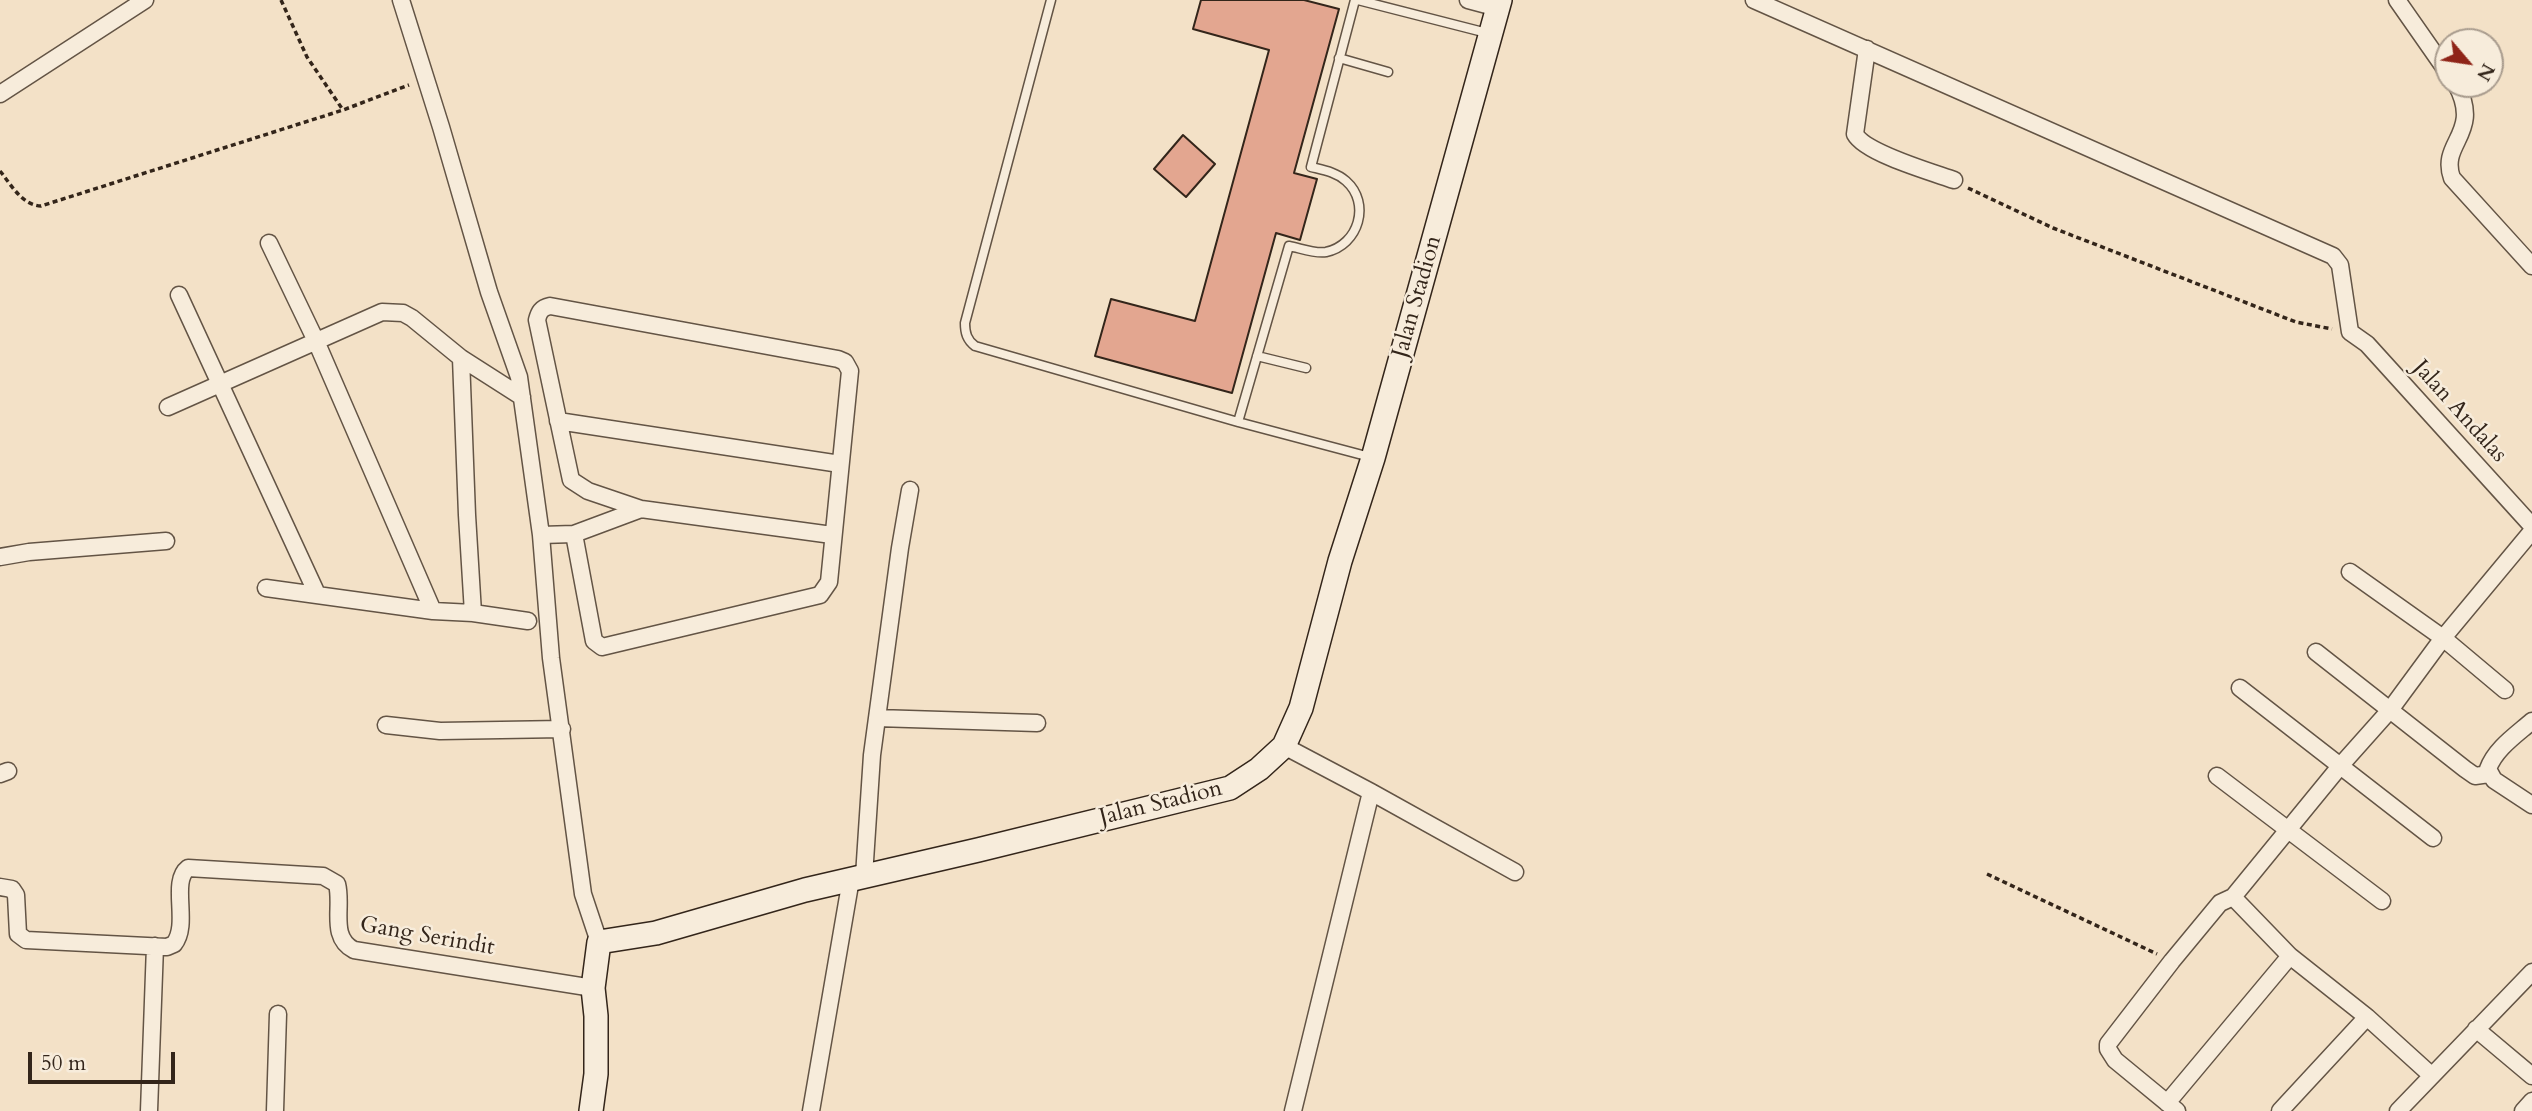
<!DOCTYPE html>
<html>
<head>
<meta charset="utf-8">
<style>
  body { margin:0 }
  #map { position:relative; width:2532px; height:1111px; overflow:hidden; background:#f3e1c7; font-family:Cardo,serif }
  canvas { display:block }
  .north { position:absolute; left:2434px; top:28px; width:70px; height:70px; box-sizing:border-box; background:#f7ecdb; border:2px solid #a99c8e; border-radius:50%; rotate:119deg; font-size:19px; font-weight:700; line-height:28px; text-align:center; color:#33251a }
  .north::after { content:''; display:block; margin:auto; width:24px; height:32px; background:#8f2418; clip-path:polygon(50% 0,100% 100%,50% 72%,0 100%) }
  .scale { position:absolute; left:28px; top:1052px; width:147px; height:32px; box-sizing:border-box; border:4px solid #33251a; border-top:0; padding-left:9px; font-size:21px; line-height:24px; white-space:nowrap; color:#33251a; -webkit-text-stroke:5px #f7ecdb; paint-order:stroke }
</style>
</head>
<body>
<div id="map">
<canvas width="2532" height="1111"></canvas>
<div class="north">N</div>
<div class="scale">50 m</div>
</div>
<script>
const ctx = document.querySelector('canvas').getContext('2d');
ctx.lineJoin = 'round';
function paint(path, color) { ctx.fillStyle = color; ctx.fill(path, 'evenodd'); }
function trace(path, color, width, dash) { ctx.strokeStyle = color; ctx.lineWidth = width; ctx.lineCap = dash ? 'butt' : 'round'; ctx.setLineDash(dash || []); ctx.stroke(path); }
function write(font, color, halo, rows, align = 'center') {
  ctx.font = font + ' Cardo,serif'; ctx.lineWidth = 5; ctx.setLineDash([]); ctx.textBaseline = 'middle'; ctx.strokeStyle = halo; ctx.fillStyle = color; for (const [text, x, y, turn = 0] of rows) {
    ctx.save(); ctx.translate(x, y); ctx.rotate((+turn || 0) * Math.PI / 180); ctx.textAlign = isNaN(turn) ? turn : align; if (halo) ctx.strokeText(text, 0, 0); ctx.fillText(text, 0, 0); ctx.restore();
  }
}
const building = new Path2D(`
  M1201,0H1304L1339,9L1294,173L1317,179L1300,240L1276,233L1232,393L1095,356L1111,299L1195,321L1269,50L1193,29Z
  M1183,135L1215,164L1186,197L1154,169Z`);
const path = new Path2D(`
  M281,0L307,57L343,110
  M0,171C12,186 22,205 41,206L343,110L409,85
  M1968,188L2053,228L2296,322L2332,329
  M1987,874L2157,954`);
const lane = new Path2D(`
  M1051,0L965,323C965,333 967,340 975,346L1238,422
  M1355,0L1311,167C1323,170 1336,172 1346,181C1371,203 1359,245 1326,252C1315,254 1300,248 1289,246L1238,422L1370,457
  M1358,0L1487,33
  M1339,58L1388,72
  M1257,356L1306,368`);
const street = new Path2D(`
  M401,0L441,127L489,292L519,377L541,535L551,658L583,894L599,942
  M1468,0L1498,8
  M1754,0L2333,256L2340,265L2350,332L2367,344L2532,526
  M2397,0L2448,73
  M1867,49L1855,134C1865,153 1931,172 1954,180
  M2456,84C2483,134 2439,142 2452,178L2532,266
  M0,94L145,0
  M269,243L316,341L433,611
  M179,295L317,594
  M168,407L382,312L403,313L412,318L461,358L522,397
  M558,421L840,464
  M574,534L594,641L602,647L820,595L829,582L850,371L845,362L838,359L550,306C541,308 539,312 537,320L571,480L588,491L641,509
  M541,535L574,534L641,509L832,535
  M0,557L29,552L166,541
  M2350,572L2443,638L2505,690
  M266,588L433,611L473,613L467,515L461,358
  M473,613L528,621
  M2316,652L2465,769L2475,776L2489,774
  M2240,688L2433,838
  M877,718L1037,723
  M2532,721C2516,735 2495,749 2488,769L2494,780L2532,805
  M386,725L440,731L562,729
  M1284,746L1371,792L1515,872
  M0,774L8,771
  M2217,776L2382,901
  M864,876L872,755L900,548L910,490
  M0,887L12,889L16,895L18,934L26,940L167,947L174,944C190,924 170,882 188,868L323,876L337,884C343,907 329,937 354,950L593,988
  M2233,897L2341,765L2390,710L2443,638L2532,531
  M2476,1029L2532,1076
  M2167,1103L2290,956
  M149,1111L155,946
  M275,1111L278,1014
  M811,1111L851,879
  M1293,1111L1371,792
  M2177,1111L2115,1060L2108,1049V1044L2172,961L2220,903L2233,897L2290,956L2367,1017L2431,1075
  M2280,1111L2367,1017
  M2398,1111L2532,972
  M2523,1111L2532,1101`);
const secondary = new Path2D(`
  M591,1111L596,1074V1016L593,988L599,942L656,933L805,890L978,850L1230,788L1259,769L1284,746L1301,708L1340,561L1373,458L1500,0`);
const streetNames = [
  ["Jalan Stadion",1418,297,-74],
  ["Jalan Andalas",2459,412,48],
  ["Jalan Stadion",1161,804,-14],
  ["Gang Serindit",427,937,10]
];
paint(building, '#e3a690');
trace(building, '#33251a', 2);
trace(lane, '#635445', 11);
trace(street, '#635445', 19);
trace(secondary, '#33251a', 26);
trace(path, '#33251a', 3.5, [5, 3.5]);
trace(lane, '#f7ecdb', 8);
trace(street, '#f7ecdb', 16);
trace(secondary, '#f7ecdb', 23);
write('23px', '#33251a', '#f7ecdb', streetNames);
</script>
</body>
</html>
